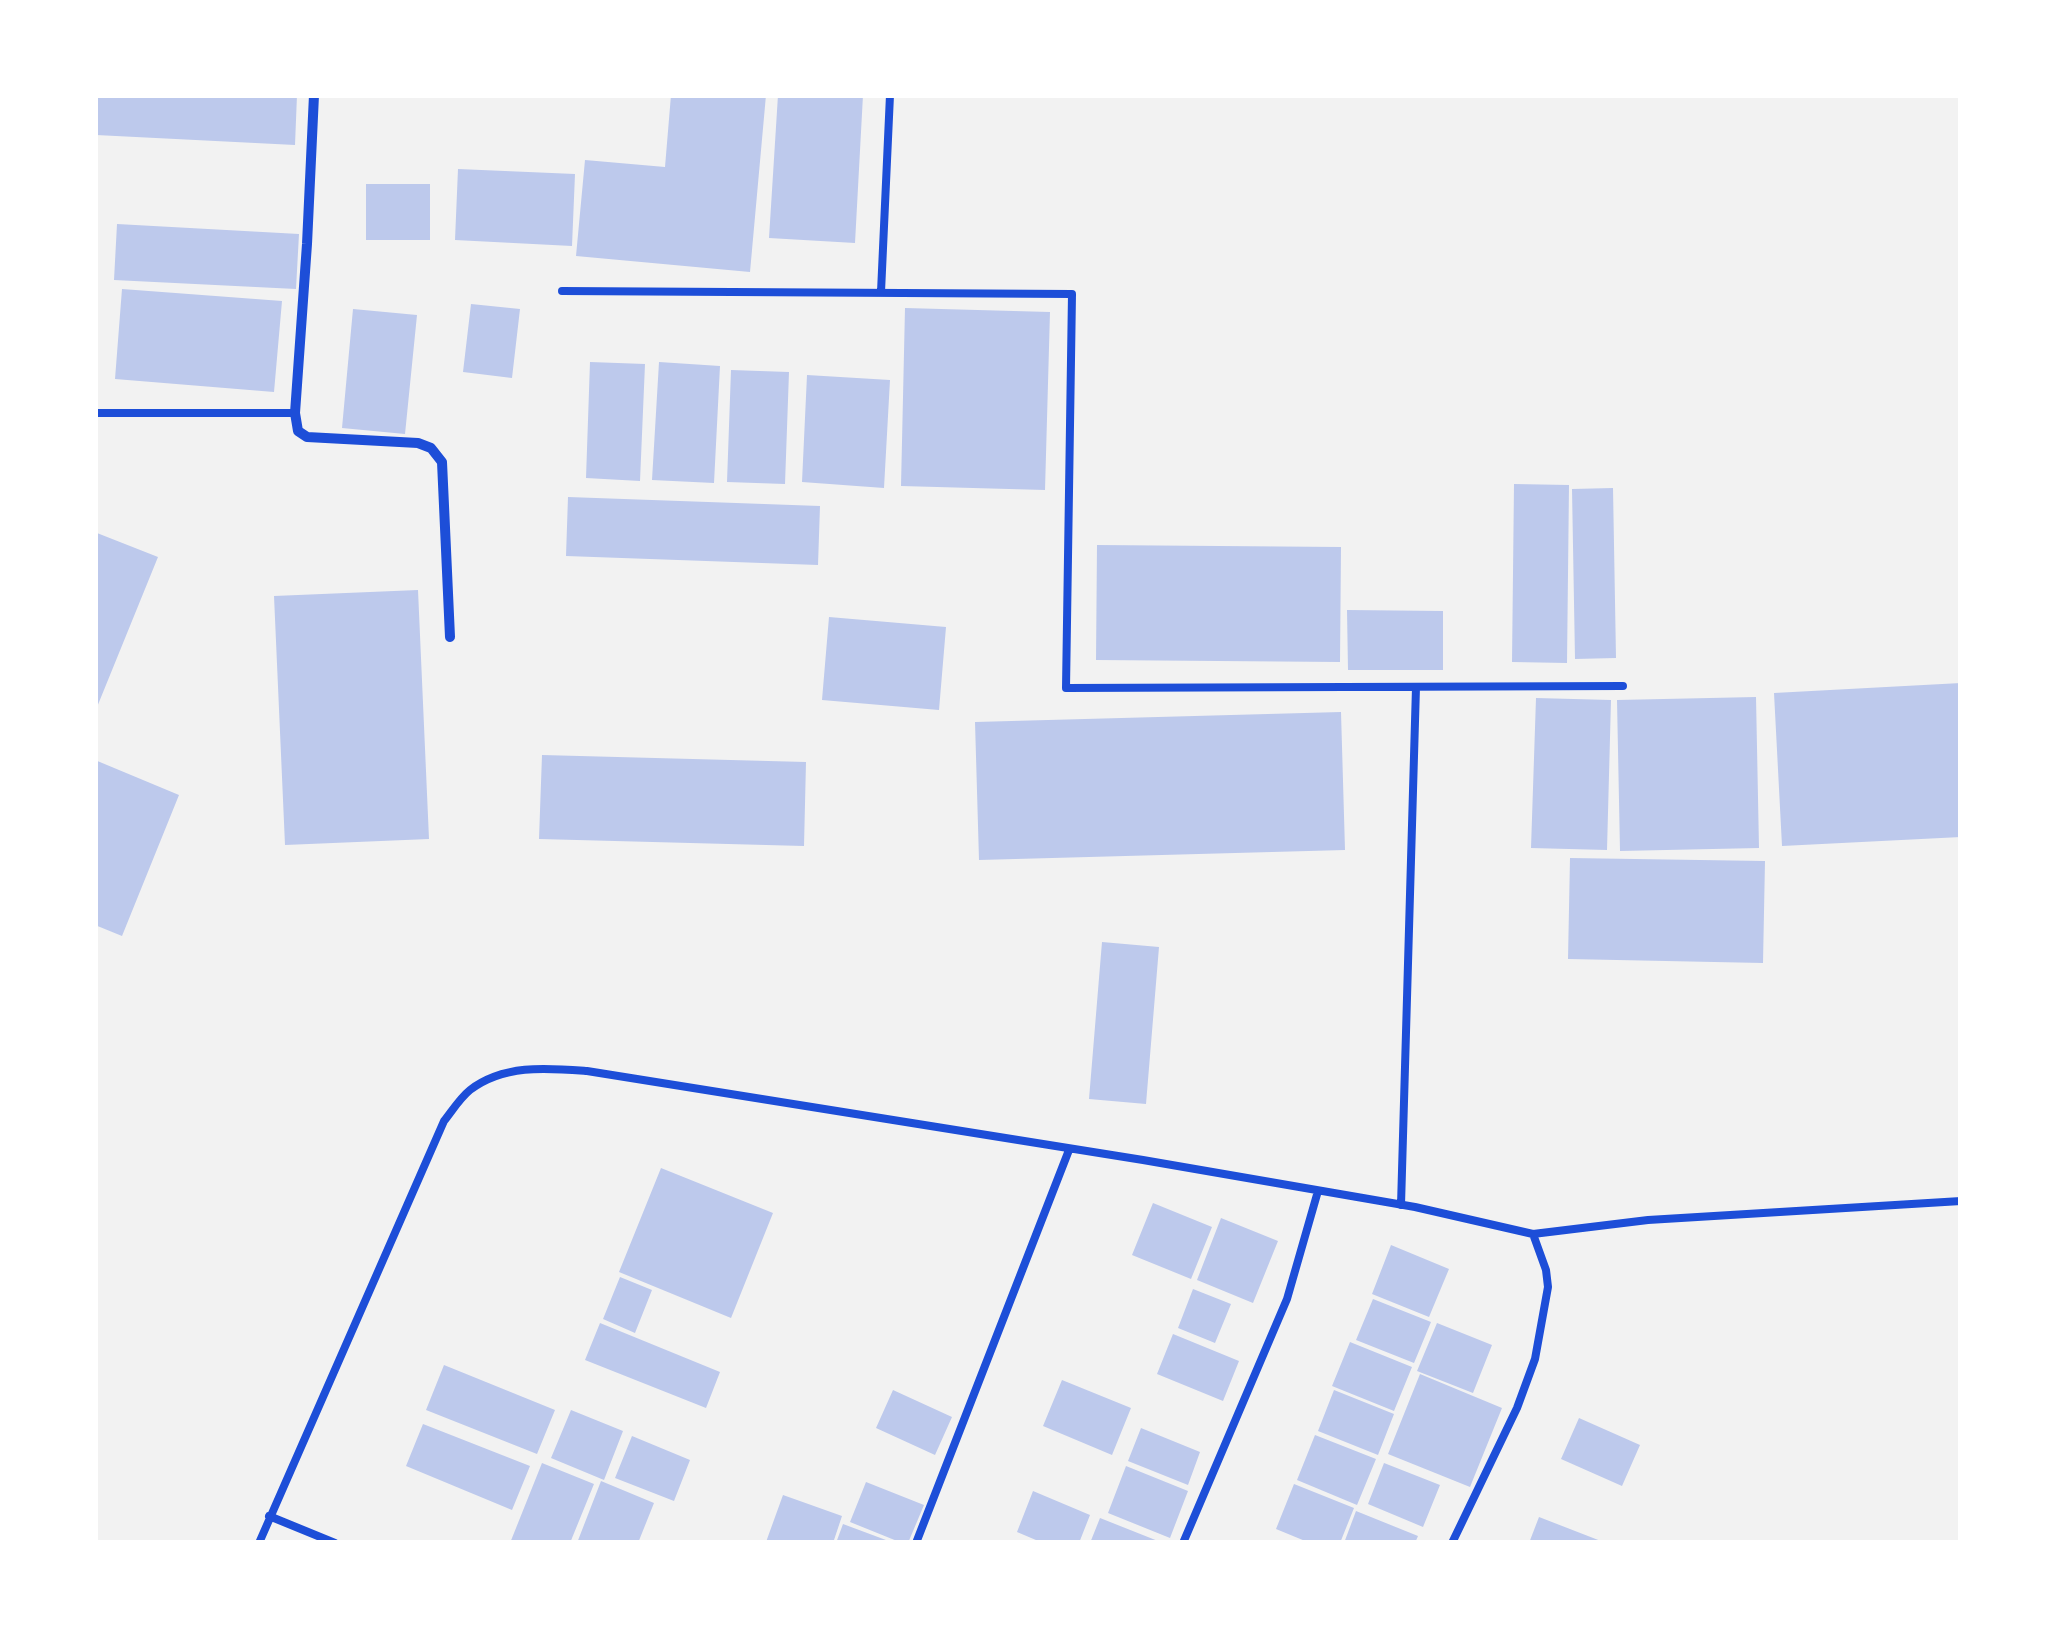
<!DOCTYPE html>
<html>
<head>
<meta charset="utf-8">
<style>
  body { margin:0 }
  #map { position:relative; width:2056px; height:1638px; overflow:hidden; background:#f2f2f2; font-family:"Nunito Sans",sans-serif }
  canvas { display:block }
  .frame { position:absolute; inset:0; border:98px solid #fff; pointer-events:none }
</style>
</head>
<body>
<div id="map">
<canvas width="2056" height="1638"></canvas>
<div class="frame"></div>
</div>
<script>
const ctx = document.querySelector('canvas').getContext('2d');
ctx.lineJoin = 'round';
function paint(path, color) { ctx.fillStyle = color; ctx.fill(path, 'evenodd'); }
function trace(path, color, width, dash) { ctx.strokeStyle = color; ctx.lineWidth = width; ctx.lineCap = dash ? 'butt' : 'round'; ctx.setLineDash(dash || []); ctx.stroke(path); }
const building = new Path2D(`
  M98,95H297L295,145L96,135Z
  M671,95H766L750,272L576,256L585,160L665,167Z
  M778,95H863L855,243L769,238Z
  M458,169L575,174L572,246L455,240Z
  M366,184H430V240H366Z
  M117,224L299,234L296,289L114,280Z
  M122,289L282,301L274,392L115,379Z
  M471,304L520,309L512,378L463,372Z
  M905,308L1050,312L1045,490L901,486Z
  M353,309L417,315L405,434L342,428Z
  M590,362L645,364L640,481L586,478Z
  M659,362L720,366L714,483L652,480Z
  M731,370L789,372L785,484L727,482Z
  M807,375L890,380L884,488L802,482Z
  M1514,484L1569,485L1567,663L1512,662Z
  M1613,488L1616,658L1575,659L1572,489Z
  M568,497L820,506L818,565L566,556Z
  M97,533L158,557L95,712V539Z
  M1097,545L1341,547L1340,662L1096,660Z
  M418,590L429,839L285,845L274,596Z
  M1347,610L1443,611V670H1348Z
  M829,617L946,627L939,710L822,700Z
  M1961,683V837L1782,846L1774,693Z
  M1756,697L1759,848L1620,851L1617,700Z
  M1536,698L1611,700L1607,850L1531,848Z
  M1341,712L1345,850L979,860L975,722Z
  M542,755L806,762L804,846L539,839Z
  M95,760L179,795L122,936L95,925Z
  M1570,858L1765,861L1763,963L1568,959Z
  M1102,942L1159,947L1146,1104L1089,1099Z
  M661,1168L773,1213L731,1318L619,1272Z
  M1153,1203L1212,1227L1191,1279L1132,1255Z
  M1221,1218L1278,1241L1253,1303L1197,1280Z
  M1391,1245L1449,1269L1429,1317L1372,1294Z
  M620,1277L652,1290L635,1333L603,1319Z
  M1193,1289L1231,1304L1215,1343L1178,1328Z
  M1373,1299L1431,1322L1414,1363L1356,1340Z
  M600,1323L720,1372L706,1408L585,1360Z
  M1437,1323L1492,1345L1473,1393L1417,1371Z
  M1173,1334L1239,1361L1223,1401L1157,1374Z
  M1350,1342L1412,1367L1394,1411L1332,1386Z
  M444,1365L555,1410L537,1454L426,1410Z
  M1420,1374L1502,1408L1470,1487L1388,1454Z
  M1062,1380L1131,1408L1112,1455L1043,1426Z
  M893,1390L952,1417L935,1455L876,1428Z
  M1334,1390L1394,1414L1378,1455L1318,1431Z
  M571,1410L623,1431L604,1480L551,1458Z
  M1579,1418L1640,1445L1622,1486L1561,1459Z
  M423,1424L530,1466L512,1510L406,1466Z
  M1141,1428L1200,1452L1188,1485L1128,1461Z
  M1315,1435L1376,1459L1357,1505L1297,1480Z
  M632,1436L690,1460L674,1501L615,1478Z
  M542,1463L594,1484L570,1543H510Z
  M1384,1463L1440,1485L1423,1527L1368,1504Z
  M1126,1466L1188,1491L1170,1538L1108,1513Z
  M601,1481L654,1503L638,1543H577Z
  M866,1482L924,1505L908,1543H902L850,1522Z
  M1294,1484L1354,1508L1340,1543H1310L1276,1529Z
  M1033,1491L1090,1515L1079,1543H1043L1017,1532Z
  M783,1495L842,1516L833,1543L766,1542Z
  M1356,1511L1418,1536L1415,1543H1344Z
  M1539,1517L1606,1543H1529Z
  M1100,1518L1163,1543H1090Z
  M843,1524L894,1543H836Z`);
const service = new Path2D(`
  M562,291L1072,294L1066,688L1623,686
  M881,292L890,95
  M95,413H295
  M1401,1205L1416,687
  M1533,1234L1648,1220L1961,1201
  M269,1516L335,1543
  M259,1543L444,1121C452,1111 460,1098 470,1090C504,1064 547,1068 587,1071L1143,1160L1415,1207L1533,1234L1546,1270L1548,1287L1535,1359L1517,1408L1452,1543
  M916,1543L1069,1150
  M1183,1543L1287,1299L1318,1191`);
const minor = new Path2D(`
  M314,95L307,244L295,413L298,431L307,437L418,443L431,448L442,462L450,637`);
paint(building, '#bdc9ec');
trace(service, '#1d4ed8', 8);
trace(minor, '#1d4ed8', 10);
</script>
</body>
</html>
